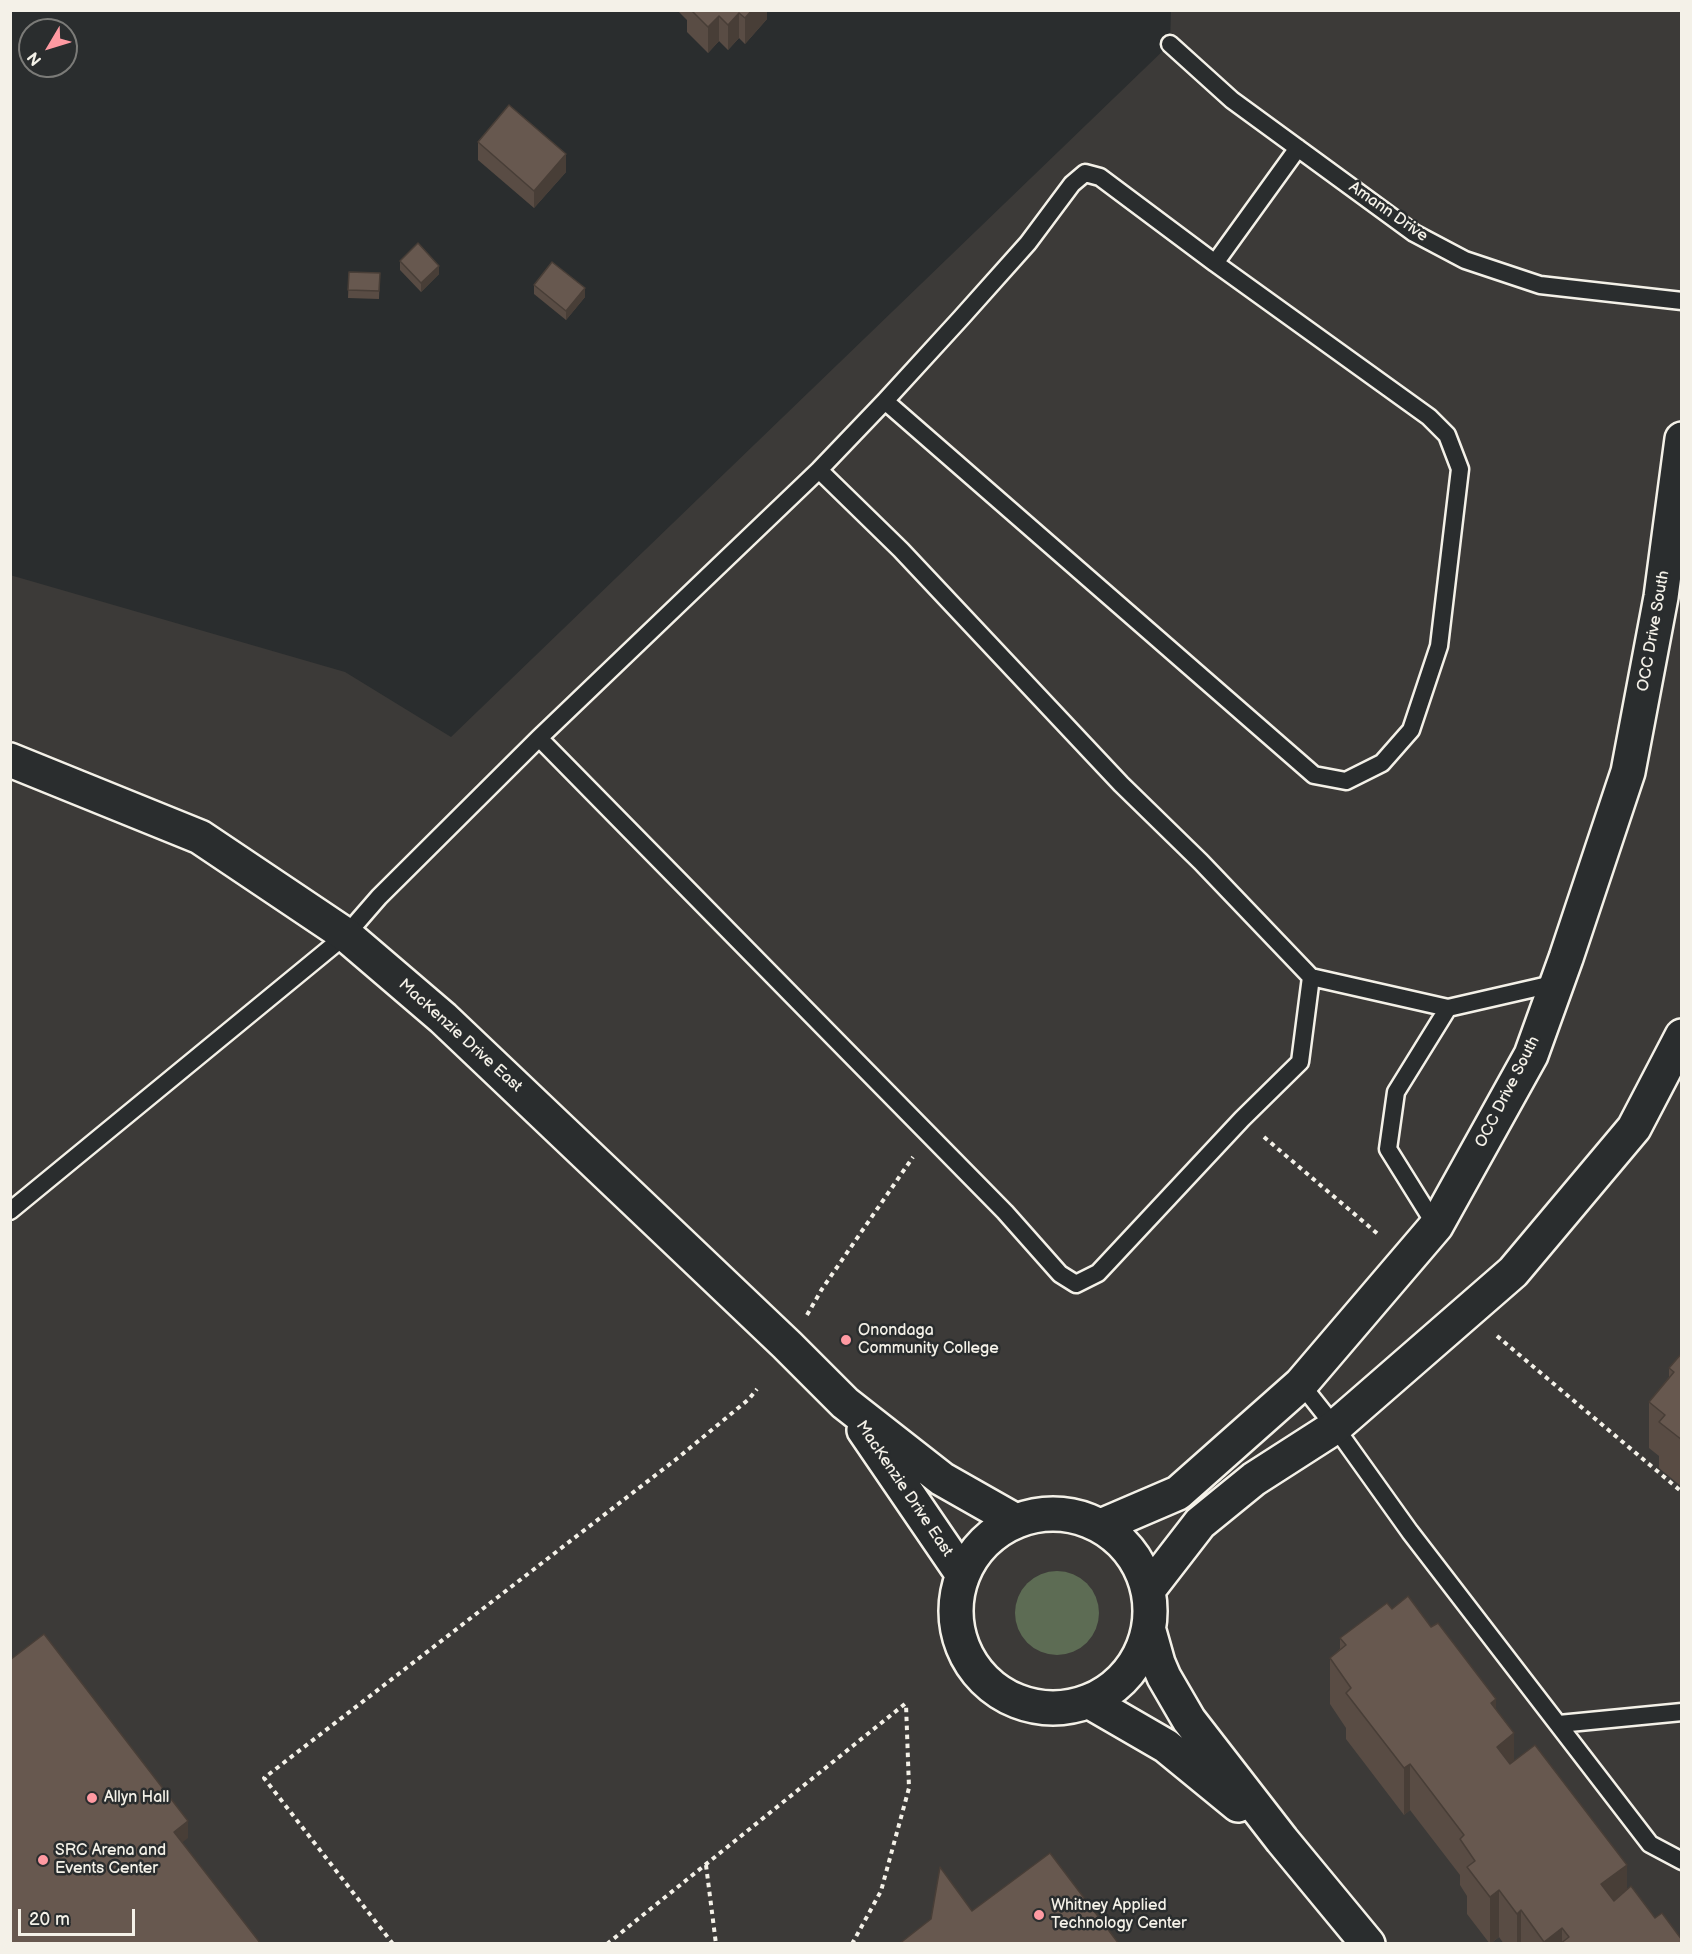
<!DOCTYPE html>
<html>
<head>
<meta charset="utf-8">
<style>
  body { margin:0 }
  #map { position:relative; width:1692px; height:1954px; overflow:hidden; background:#2a2d2e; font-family:"Balsamiq Sans",sans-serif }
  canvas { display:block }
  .frame { position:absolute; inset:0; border:12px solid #f4f1e8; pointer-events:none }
  .north { position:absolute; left:18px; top:18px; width:60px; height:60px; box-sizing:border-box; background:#2a2d2e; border:2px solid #7b7b78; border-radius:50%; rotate:232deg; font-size:16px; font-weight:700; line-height:24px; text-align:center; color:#f4f1e8 }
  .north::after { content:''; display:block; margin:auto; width:21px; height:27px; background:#ff9aa2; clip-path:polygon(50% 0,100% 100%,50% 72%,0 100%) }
  .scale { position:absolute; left:18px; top:1909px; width:117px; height:27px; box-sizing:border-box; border:3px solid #f4f1e8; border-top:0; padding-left:8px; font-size:18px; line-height:21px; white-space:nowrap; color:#f4f1e8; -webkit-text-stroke:4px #2a2d2e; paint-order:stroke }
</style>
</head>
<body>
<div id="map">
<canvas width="1692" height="1954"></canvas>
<div class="frame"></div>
<div class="north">N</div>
<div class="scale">20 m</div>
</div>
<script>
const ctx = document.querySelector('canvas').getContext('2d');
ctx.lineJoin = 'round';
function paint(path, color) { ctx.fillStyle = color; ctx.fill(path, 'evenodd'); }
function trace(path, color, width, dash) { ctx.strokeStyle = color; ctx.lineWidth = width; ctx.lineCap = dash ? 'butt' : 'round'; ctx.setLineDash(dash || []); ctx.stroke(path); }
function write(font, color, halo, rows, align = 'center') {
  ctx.font = font + ' "Balsamiq Sans",sans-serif'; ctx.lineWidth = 5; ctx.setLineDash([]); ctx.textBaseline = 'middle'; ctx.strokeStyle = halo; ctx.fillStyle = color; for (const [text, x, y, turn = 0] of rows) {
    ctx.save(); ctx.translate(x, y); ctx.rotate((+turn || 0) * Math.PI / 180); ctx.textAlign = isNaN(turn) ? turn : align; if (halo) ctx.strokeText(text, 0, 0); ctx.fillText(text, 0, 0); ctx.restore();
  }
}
const built = new Path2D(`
  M1171,11H1681V1943H11L10,575L345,672L451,737L1170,44Z`);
const green = new Path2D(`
  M1015 1613a42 42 0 1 1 84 0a42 42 0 1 1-84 0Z`);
const path = new Path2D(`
  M1264,1137L1379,1235
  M807,1315L822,1289L913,1157
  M1497,1336L1682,1492
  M706,1865L716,1944
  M393,1944L264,1778L679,1457L749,1399L757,1389
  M607,1944L906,1703
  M852,1944L881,1891L909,1788L906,1704`);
const lane = new Path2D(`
  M1170,44L1232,100L1414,233L1465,260L1540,285L1682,301
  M885,401L1314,775L1346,781L1382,763L1411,730L1439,646L1460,469L1447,435L1429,417L1215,263
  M539,738L1005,1212L1060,1274L1076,1284L1098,1273L1242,1119L1300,1062L1311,977L1201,862L1121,784L901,550L819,470
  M1311,977L1448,1008
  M10,1211L346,935L379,897L539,738L819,470L885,401L961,318L1028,243L1072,184L1085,173L1100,177L1215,263L1298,148
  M1436,1226L1388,1149L1396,1092L1448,1008L1557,983
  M1301,1384L1335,1427L1410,1532L1650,1844L1682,1861
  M1559,1724L1682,1712`);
const street = new Path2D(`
  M10,760L200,837L346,935L443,1018L787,1345L845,1403L942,1479L1016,1521
  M864,1430L963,1575
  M956 1611a97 97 0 1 1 194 0a97 97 0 1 1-194 0Z
  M1101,1526L1178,1493L1301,1384L1436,1226L1531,1055L1566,958L1628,772L1661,597L1682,439
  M1149,1589L1200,1523L1254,1479L1335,1427L1513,1272L1634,1128L1682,1036
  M1149,1631L1158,1663L1164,1677L1189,1720L1282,1840L1368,1944
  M1090,1702L1166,1746L1238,1805`);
const wall = new Path2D(`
  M677,10H767V19L745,44L739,38L728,50L719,41L708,53L687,32V20Z
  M478,142L566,172L534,208L478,160Z
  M400,261L439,274L421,292L400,270Z
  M349,272L380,273L379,299L348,298Z
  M534,285L585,297L566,320L534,294Z
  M1682,1353V1487L1659,1468V1456L1649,1448V1402L1669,1377V1368Z
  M1392,1609L1431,1627L1496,1709L1514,1761L1627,1890L1655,1918L1682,1944H1504L1499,1937L1490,1944L1467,1914V1896L1460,1885V1875L1410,1810L1404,1815L1346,1739V1728L1330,1704V1658L1340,1649V1638Z`);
const shadedWall = new Path2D(`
  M752,10H767V19L745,44V18Z
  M739,13V38L728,50V25Z
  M719,16V41L708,53V27Z
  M566,154V172L534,208V191Z
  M439,266V274L421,292V283Z
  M585,288V297L566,320V311Z
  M1496,1699V1745L1491,1703Z
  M1514,1733V1779L1497,1747Z
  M1410,1764V1810L1404,1815V1768Z
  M188,1821V1838L174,1849V1832Z
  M1627,1865V1911L1601,1931V1884Z
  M1499,1890V1937L1490,1944V1897Z
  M1521,1910V1944H1517V1914Z
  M1562,1928V1944H1544V1942Z`);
const building = new Path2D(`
  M691,10H752L745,18L739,13L728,25L719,16L708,27Z
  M509,105L566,154L534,191L478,142Z
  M418,243L439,266L421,283L400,261Z
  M552,262L585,288L566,311L534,285Z
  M349,272L380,273L379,291L348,290Z
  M1682,1353V1440L1659,1422L1665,1415L1649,1402L1674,1372L1669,1368Z
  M1408,1596L1431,1627L1438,1623L1496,1699L1491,1703L1514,1733L1497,1747L1510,1764L1535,1745L1627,1865L1601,1884L1614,1901L1631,1886L1655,1918L1662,1913L1682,1940V1944H1560L1569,1937L1562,1928L1544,1942L1521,1910L1517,1914L1499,1890L1490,1897L1467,1867L1475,1861L1460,1839L1464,1835L1410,1764L1404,1768L1346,1693L1351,1688L1330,1658L1346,1645L1340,1638L1387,1603L1392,1609Z
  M44,1634L188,1821L174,1832L261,1944H10V1660Z
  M1050,1853L1119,1944H899L931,1919L940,1867L972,1911Z`);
const markers = [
  [846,1340,6,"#ff9aa2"],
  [92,1798,6,"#ff9aa2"],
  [43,1860,6,"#ff9aa2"],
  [1039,1915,6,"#ff9aa2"]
];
const streetNames = [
  ["Amann Drive",1388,212,35],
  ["OCC Drive South",1654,631,-80],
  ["MacKenzie Drive East",460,1036,42],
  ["OCC Drive South",1508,1092,-63],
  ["MacKenzie Drive East",904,1489,56]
];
const poiNames = [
  ["Onondaga",858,1331],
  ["Community College",858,1349],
  ["Allyn Hall",104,1798],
  ["SRC Arena and",55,1851],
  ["Events Center",55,1869],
  ["Whitney Applied",1051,1906],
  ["Technology Center",1051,1924]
];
paint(built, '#3c3a38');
paint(green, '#5d6c54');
trace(lane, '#f4f1e8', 21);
trace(street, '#f4f1e8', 38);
trace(path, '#f4f1e8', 4, [4.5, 4.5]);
trace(lane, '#2a2d2e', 16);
trace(street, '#2a2d2e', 33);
paint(wall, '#594c44');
paint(shadedWall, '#483e37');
paint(building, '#67584f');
trace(building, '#483e37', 1.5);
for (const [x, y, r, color] of markers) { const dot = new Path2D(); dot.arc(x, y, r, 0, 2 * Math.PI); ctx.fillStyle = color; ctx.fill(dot); trace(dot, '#2a2d2e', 2); }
write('16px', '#f4f1e8', '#2a2d2e', streetNames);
write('16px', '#f4f1e8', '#2a2d2e', poiNames, 'left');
</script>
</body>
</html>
